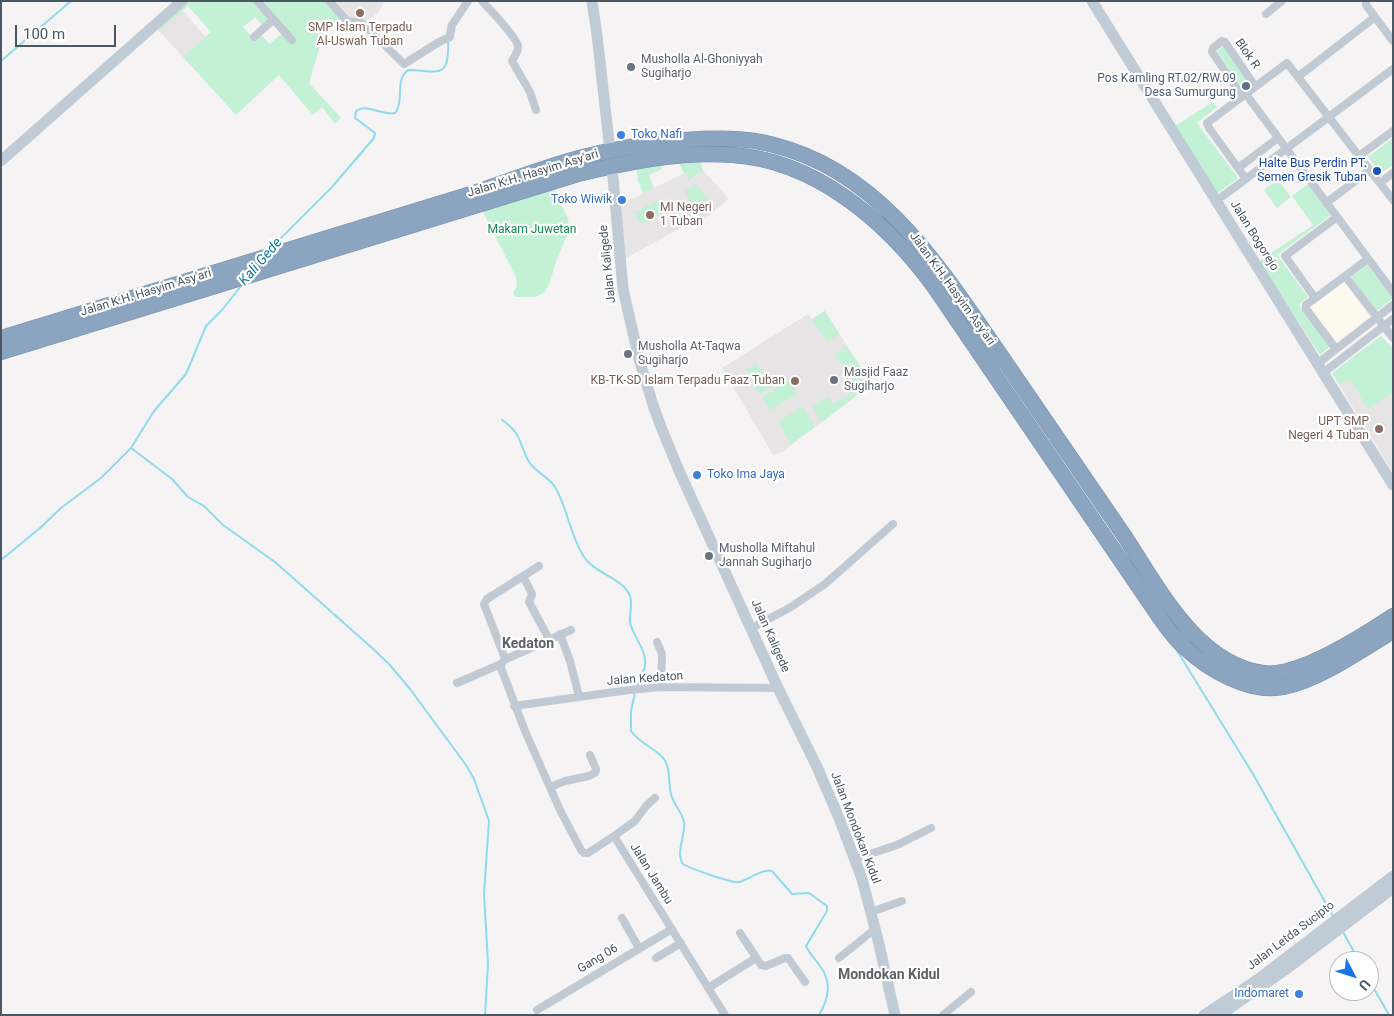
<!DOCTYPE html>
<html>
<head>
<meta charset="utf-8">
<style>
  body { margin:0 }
  #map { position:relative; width:1394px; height:1016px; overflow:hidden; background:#f5f3f3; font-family:Roboto,sans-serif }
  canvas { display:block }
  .frame { position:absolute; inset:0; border:2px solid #4a5661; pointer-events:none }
  .north { position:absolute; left:1329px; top:951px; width:50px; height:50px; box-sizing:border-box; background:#fff; border:1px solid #b7bbc0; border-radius:50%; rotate:130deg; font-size:14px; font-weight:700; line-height:20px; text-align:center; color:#4a5661 }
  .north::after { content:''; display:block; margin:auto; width:18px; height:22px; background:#1a73e8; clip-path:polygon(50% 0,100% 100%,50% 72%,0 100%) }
  .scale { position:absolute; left:15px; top:25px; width:101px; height:22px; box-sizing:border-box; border:2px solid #4a5661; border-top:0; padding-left:6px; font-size:15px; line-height:18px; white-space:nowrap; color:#4a5661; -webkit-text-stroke:4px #fff; paint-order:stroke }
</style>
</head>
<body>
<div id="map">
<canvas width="1394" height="1016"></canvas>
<div class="frame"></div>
<div class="north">U</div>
<div class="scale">100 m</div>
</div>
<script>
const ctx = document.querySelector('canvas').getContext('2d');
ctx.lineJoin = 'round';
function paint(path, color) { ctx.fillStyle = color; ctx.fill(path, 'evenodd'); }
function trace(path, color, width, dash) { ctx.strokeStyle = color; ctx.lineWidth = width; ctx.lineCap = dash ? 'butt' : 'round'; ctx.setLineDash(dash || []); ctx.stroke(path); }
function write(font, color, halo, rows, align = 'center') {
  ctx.font = font + ' Roboto,sans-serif'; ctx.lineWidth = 4.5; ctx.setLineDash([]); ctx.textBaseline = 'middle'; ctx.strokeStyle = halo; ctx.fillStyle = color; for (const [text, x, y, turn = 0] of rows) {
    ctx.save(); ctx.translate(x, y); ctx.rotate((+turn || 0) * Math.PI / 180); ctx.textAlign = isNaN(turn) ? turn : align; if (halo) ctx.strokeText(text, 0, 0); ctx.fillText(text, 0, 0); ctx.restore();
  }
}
const commercial = new Path2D(`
  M1344,282L1370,317L1336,342L1310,307Z`);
const education = new Path2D(`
  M332,1H384L380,10L366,24L349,20Z
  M182,10L206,37L183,57L159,31Z
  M703,170L729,199L704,220L686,225L624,259L619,205L687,172L691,180Z
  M825,311L867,377L855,385L860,393L782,452L773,455L722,368L808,314L812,319Z
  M1381,336L1393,349V473L1332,373Z`);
const green = new Path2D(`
  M188,1H259L261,4L264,1H325L341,19L323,36L309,83L341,118L335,124L322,107L313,115L279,75L236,115L183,57L211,32L188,6L159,31L157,28ZM255,17L263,26L271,20L282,33L270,44L260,34L254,39L243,27Z
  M1224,46L1248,82L1241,87L1217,51Z
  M1213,102L1217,107L1197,123L1238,178L1217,194L1175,126Z
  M1393,138V165L1381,173L1368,157Z
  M699,159L703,170L690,180L687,173L684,174L678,160Z
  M660,163L662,169L649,175L654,188L643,193L637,179L638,178L636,167Z
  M1278,180L1291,197L1277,208L1264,190Z
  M696,184L709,200L696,212L685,191Z
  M1308,184L1331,215L1277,255L1308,297L1299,305L1330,347L1320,355L1259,261L1313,225L1292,196Z
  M553,186L568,219L569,231L558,256L549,284L545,292L536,297H516L513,293L517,286L516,277L482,210Z
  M657,201L663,212L641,224L635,212Z
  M1367,265L1393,298L1377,311L1351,277Z
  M825,311L839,334L827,342L812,319Z
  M1381,336L1393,349V393L1368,409L1350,379L1340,385L1332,373Z
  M847,346L867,377L855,385L835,354Z
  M756,363L771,387L760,394L746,370Z
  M789,380L797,394L770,410L762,397Z
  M857,387L860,393L822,422L812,406L828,397L832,404L850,395L849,391Z
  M803,406L815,427L791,444L778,422Z`);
const stream = new Path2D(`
  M447,34L449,24
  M1,61L71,1
  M272,247L332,187L374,138L375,133L355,118L356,111C367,103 383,116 395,113C405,100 394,81 408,70C436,70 450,82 448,41
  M502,420C522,434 518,441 528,460C534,472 548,476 555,487C568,509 570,536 584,557C595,574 622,577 630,596C633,604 629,614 630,622C633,637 647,650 645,665C644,672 640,679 637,686
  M131,448L172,479L188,497L204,506L223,525L275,562L371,647L389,664L410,689L466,765L474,779L489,821L484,894L488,964L485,1015
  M1,560L40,528L61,508L101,478L131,448L154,411L186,374L206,326L222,310L241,286
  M1176,649L1253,774L1333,916
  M635,693L631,711V731C639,743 655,748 664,759C671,768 668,783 671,794C673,804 682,812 684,822C686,835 675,853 683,864C689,868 734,884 739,882C750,879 761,869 772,871L792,894L809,893L827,906V911L806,946C809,953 815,959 820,966C832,982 829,998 819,1015
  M1343,932L1359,961
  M1369,980L1389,1015`);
const street = new Path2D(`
  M257,1L292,40
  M329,1L347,21L362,23L404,64L439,42L450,37L452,25L468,1
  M482,1C490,10 516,36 518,46C519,51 514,57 512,61L530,92L536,110
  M1366,1V5L1393,41
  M1266,14L1282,1
  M254,37L273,20
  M1299,76L1375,17
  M1245,93L1393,292
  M1242,96L1212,52L1213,48L1222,41L1225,42L1255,86
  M1359,156L1393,131
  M1238,168L1278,138
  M1246,179L1209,128L1207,123L1287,63L1393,200
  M1380,183L1393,173
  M1223,196L1393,69
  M1326,203L1370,170
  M1345,276L1393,338
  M1315,298L1285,256L1337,217
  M1336,349L1306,309V305L1368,259
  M1317,364L1393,305
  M1323,373L1393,319
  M539,566L487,599L484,604L504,656L505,659L501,664V668L525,731L560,810L581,850L584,853H588L614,836L725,1015
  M523,576L532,594L529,602L549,639
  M752,628L791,607L825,584L893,524
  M560,634L570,661L579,696
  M657,642L662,654L661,687
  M504,660L571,630
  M457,683L501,664
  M514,706L629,690L661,687L778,688
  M550,787L565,781L589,776L595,773L596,769L590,755
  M614,836L635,821L646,806L655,798
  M855,859L897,845L931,828
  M871,912L902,901
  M622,918L639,948
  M740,933L761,965L766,966L785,958H788L805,982
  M656,958L681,943
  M839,958L875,929
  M708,988L756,958
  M537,1010L672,929
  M943,1015L971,992`);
const secondary = new Path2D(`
  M592,1L597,35L610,151
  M1092,1L1393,485
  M1,161L182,1
  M612,166L623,289L639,359L653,405L661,427L680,473L778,688L817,767L839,818L862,879L878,940L895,1015
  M1204,1015L1257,980L1393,876
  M1220,1015L1285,970L1393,888`);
const highway = new Path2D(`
  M1,338L471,194C506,182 542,168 579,158C613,149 649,143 685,140C714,138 746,137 774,145C886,173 947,279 1008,366C1046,422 1085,478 1123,534C1158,586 1195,663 1263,673C1298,678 1363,636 1393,616
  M1,352L578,174C628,162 680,151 732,155C815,160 886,221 933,285L1160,618C1167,628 1175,639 1184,647C1209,670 1249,694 1284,687C1319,680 1362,650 1393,631`);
const markers = [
  [360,13,5,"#8d6e63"],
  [631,67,5,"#6b7280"],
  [1246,86,5,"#5c6f8a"],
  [621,135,5,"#3f7fe0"],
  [1377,171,5,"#1a4fb4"],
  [622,200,5,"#3f7fe0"],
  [650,215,5,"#8d6e63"],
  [628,354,5,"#6b7280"],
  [834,380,5,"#6b7280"],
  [795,381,5,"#8d6e63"],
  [1379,429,5,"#8d6e63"],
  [697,475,5,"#3f7fe0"],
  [709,556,5,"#6b7280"],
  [1299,994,5,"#3f7fe0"]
];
const educationNames = [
  ["SMP Islam Terpadu",360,28,"center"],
  ["Al-Uswah Tuban",360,42,"center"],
  ["MI Negeri",660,208,"left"],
  ["1 Tuban",660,222,"left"],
  ["KB-TK-SD Islam Terpadu Faaz Tuban",785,381],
  ["UPT SMP",1369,422],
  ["Negeri 4 Tuban",1369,436]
];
const streetNames = [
  ["Blok R",1247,54,55],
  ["Jalan K.H. Hasyim Asy'ari",533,174,-17],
  ["Jalan Bogorejo",1254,236,58],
  ["Jalan Kaligede",608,264,-96],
  ["Jalan K.H. Hasyim Asy'ari",952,289,54],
  ["Jalan K.H. Hasyim Asy'ari",146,293,-17],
  ["Jalan Kaligede",770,636,66],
  ["Jalan Kedaton",645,679,-4],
  ["Jalan Mondokan Kidul",855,828,69],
  ["Jalan Jambu",651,874,58],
  ["Jalan Letda Sucipto",1291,936,-37],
  ["Gang 06",598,959,-31]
];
const worshipNames = [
  ["Musholla Al-Ghoniyyah",641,60],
  ["Sugiharjo",641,74],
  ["Musholla At-Taqwa",638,347],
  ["Sugiharjo",638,361],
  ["Masjid Faaz",844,373],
  ["Sugiharjo",844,387],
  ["Musholla Miftahul",719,549],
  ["Jannah Sugiharjo",719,563]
];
const serviceNames = [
  ["Pos Kamling RT.02/RW.09",1236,79],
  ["Desa Sumurgung",1236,93]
];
const shopNames = [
  ["Toko Nafi",631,135],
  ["Toko Wiwik",612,200,"right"],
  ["Toko Ima Jaya",707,475],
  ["Indomaret",1289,994,"right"]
];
const transitNames = [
  ["Halte Bus Perdin PT.",1367,164],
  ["Semen Gresik Tuban",1367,178]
];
const parkNames = [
  ["Makam Juwetan",532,230]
];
const waterNames = [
  ["Kali Gede",261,262,-49]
];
const neighbourhoodNames = [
  ["Kedaton",528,644],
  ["Mondokan Kidul",889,975]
];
paint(commercial, '#fdf9ef');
paint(education, '#e6e4e5');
paint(green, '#c3f1d5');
trace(stream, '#90daee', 2);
trace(highway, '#7690ad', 16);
trace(street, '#c1cad2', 8);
trace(secondary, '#c1cbd6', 11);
trace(highway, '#8ba5c1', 15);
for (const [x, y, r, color] of markers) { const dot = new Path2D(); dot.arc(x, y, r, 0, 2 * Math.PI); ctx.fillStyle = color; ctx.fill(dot); trace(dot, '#fff', 2); }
write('12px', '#785e54', '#fff', educationNames, 'right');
write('12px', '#4a5661', '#fff', streetNames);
write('12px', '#5b616d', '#fff', worshipNames, 'left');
write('12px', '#4e5e75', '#fff', serviceNames, 'right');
write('12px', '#366cbe', '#fff', shopNames, 'left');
write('12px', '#164399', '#fff', transitNames, 'right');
write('12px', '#17864f', '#fff', parkNames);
write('italic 14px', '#0c7c9b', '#fff', waterNames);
write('bold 14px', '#5f6368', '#fff', neighbourhoodNames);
</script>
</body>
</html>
